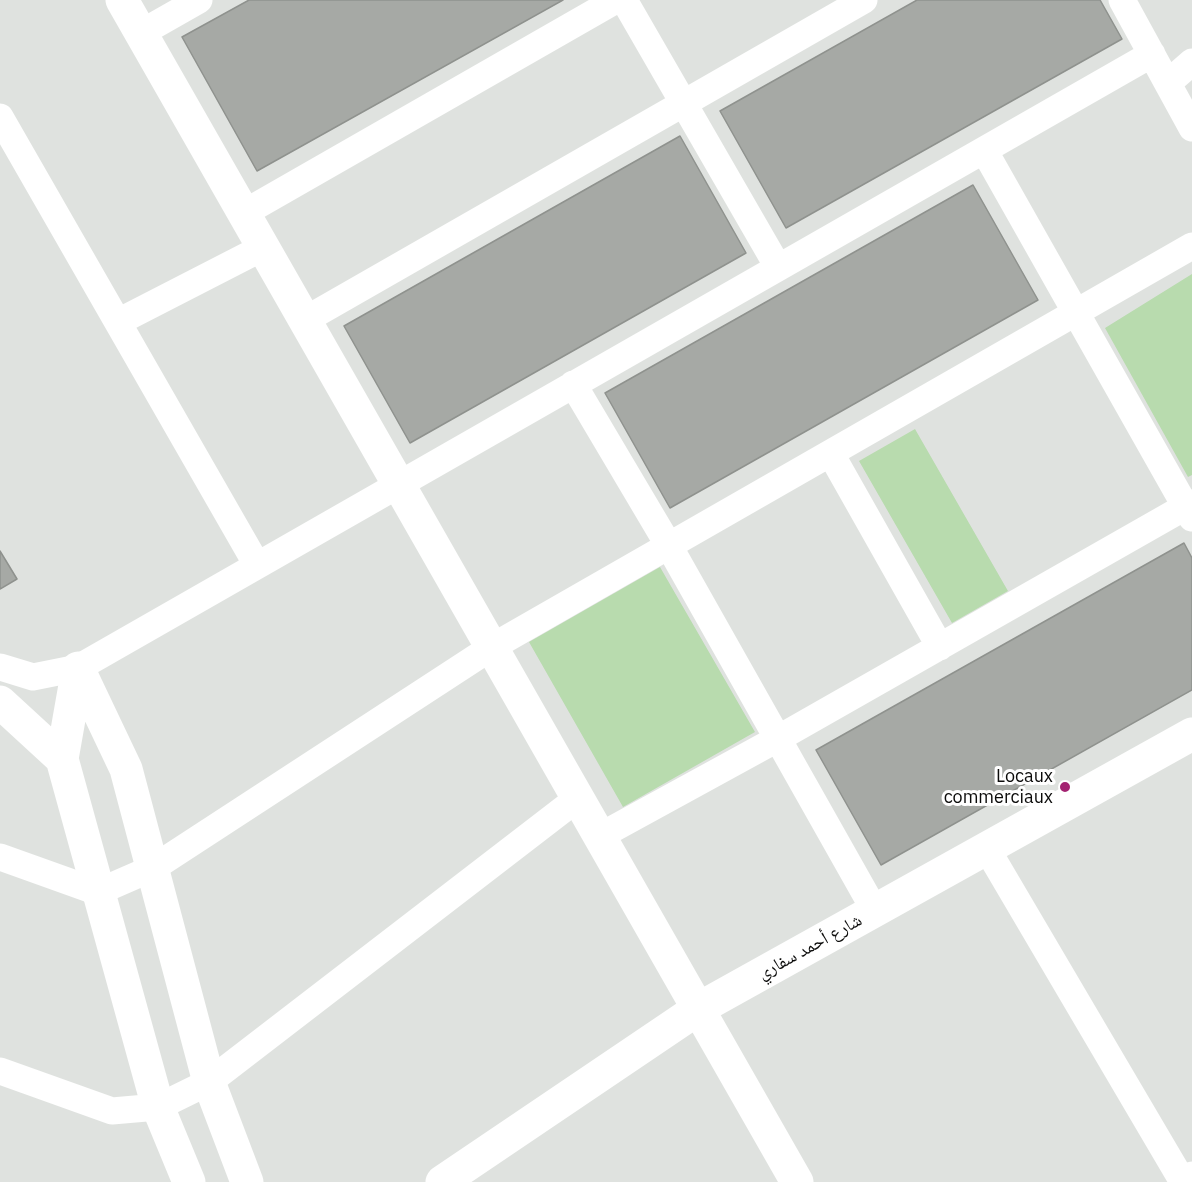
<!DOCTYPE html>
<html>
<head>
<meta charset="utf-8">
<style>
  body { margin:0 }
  canvas { display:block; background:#dfe2df }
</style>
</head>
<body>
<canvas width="1192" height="1182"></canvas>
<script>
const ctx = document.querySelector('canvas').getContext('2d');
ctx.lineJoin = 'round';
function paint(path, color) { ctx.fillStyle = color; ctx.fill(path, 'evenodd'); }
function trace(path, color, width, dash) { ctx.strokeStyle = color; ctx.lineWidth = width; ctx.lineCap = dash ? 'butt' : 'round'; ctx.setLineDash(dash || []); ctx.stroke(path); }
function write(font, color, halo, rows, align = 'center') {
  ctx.font = font + ' "IBM Plex Sans","Noto Naskh Arabic",sans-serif'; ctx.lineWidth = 6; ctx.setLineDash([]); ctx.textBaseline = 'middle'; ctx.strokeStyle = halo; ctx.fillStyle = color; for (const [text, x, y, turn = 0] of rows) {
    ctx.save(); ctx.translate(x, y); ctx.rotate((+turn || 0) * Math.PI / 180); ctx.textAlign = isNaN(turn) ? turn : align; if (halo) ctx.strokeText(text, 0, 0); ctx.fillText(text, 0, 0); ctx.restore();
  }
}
const green = new Path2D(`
  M1192,274V475L1188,477L1105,328Z
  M915,429L1008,591L952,623L859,461Z
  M660,567L755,732L623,807L529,642Z`);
const building = new Path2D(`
  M249,0H563L257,171L182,37Z
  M917,0H1100L1122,39L786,228L720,111Z
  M680,136L746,253L410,443L344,326Z
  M973,185L1038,300L670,508L605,393Z
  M1184,543L1192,558V690L881,865L816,750Z
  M0,551L17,579L0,589Z`);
const minor = new Path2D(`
  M624,0L778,267
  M1122,0L1192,128
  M141,33L199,0
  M1168,83L1192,62
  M0,117L257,565
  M984,150L1192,518
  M244,213L616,0
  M305,320L864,0
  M118,322L264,247
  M573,384L669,546L875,911
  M831,454L940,647
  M0,667L33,677L78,668L1152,54
  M600,836L779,738L1192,503
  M987,849L1183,1182
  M0,857L98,892L153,868L492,647L1192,246
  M0,1071L112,1111L158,1107L209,1082L578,798`);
const tertiary = new Path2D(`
  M122,0L797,1182
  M0,702L62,759
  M189,1182L158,1107L62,759L78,668L126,769L209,1082L247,1182
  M1185,1182L1192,1178`);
const secondary = new Path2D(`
  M442,1182L698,1009L1192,734`);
const markers = [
  [1065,787,6,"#a32271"]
];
const poiNames = [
  ["Locaux",1053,777],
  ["commerciaux",1053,798]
];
const streetNames = [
  ["شارع أحمد سفاري",810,947,-29]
];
paint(green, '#b8dbae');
paint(building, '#a6a9a5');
trace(building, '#8f928e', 1.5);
trace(minor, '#fff', 27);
trace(tertiary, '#fff', 33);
trace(secondary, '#fff', 33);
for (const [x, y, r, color] of markers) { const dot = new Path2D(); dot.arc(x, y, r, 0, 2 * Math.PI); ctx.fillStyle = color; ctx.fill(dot); trace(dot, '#fff', 2); }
write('18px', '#0b0b0a', '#fff', poiNames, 'right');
write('18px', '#0b0b0a', '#fff', streetNames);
</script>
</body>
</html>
